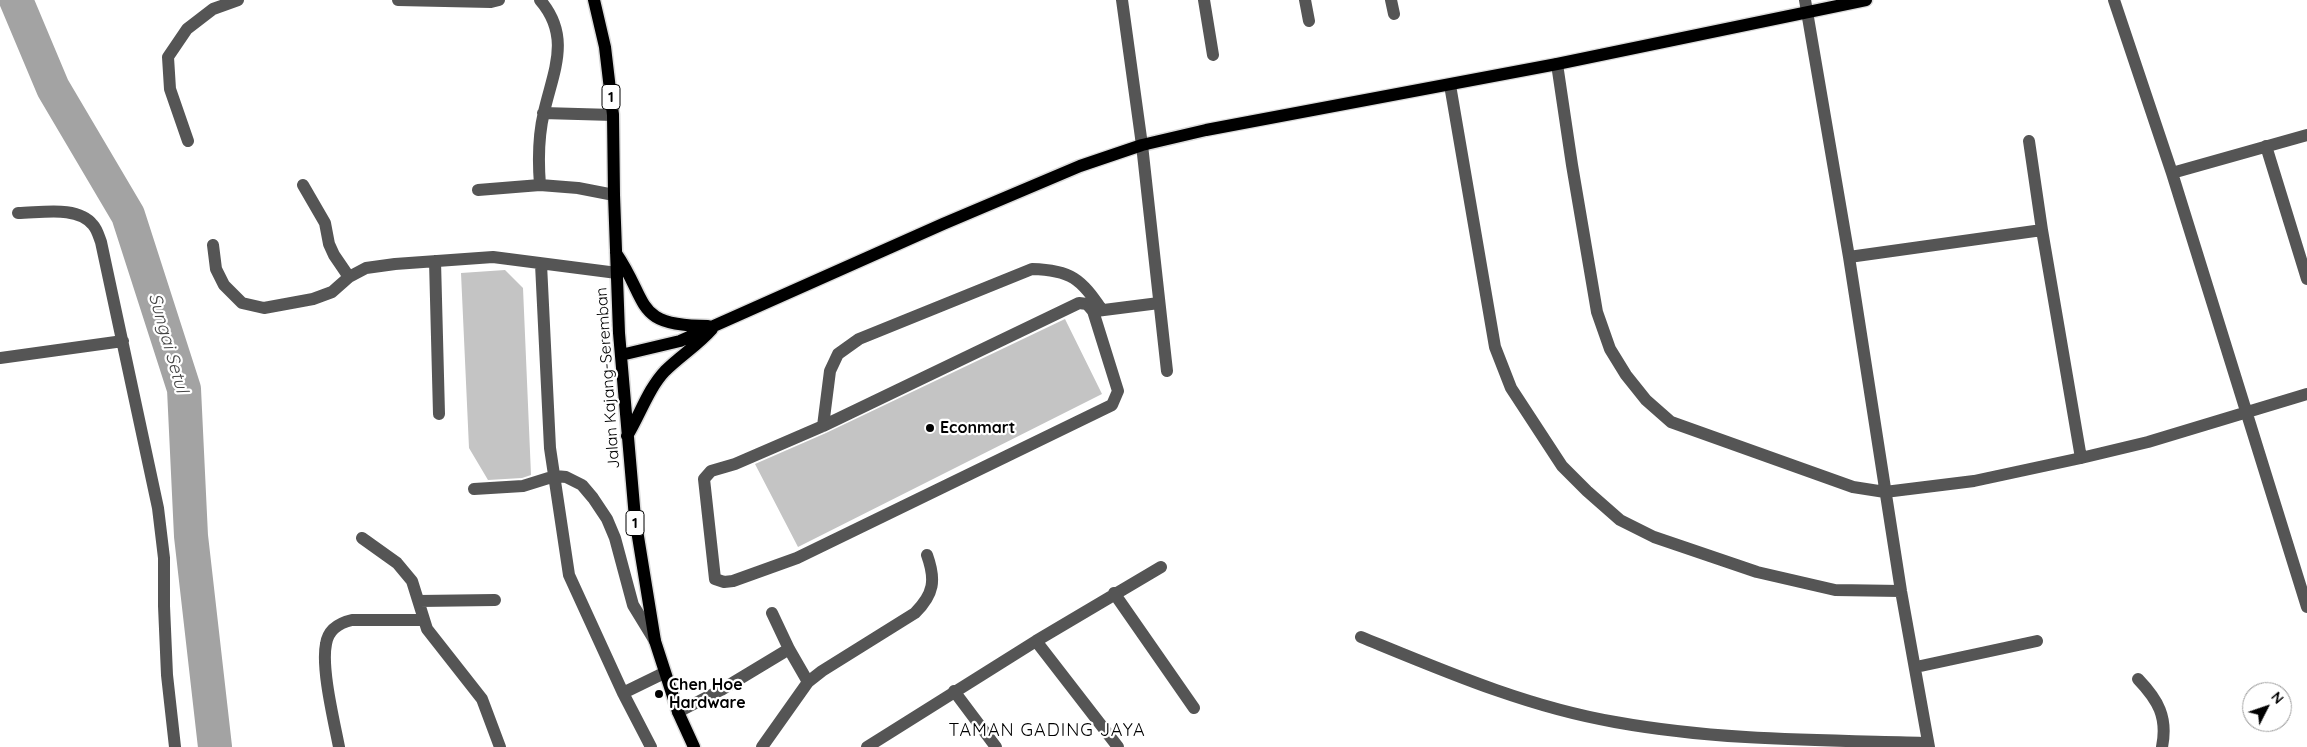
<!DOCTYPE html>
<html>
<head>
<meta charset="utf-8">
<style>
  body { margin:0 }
  #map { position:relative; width:2307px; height:747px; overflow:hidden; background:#fff; font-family:Quicksand,sans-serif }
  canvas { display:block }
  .north { position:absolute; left:2242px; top:682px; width:50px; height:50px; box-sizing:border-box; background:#fff; border:1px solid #999; border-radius:50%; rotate:49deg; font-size:14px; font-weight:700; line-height:20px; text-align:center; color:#000 }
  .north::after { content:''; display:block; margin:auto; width:18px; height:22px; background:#000; clip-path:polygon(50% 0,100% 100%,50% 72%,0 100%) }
</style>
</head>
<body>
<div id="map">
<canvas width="2307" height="747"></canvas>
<div class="north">N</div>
</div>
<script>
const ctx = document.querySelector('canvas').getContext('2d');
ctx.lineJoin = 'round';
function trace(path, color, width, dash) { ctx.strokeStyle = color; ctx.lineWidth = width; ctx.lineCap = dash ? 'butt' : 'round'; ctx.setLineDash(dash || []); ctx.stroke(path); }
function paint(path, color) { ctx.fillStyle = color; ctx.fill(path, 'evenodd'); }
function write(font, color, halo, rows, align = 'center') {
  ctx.font = font + ' Quicksand,sans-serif'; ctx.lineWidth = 4.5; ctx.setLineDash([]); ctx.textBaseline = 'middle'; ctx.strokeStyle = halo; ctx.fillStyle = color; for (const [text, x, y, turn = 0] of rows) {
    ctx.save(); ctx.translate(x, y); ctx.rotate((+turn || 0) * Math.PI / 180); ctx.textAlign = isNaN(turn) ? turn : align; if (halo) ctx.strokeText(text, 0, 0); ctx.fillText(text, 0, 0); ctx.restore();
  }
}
const river = new Path2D(`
  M16,0L53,88L128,215L184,389L191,536L215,747`);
const building = new Path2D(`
  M505,270L523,288L531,475L522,478L488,480L469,448L461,273Z
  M1065,319L1102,394L798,547L755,464L826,433Z`);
const minor = new Path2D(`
  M398,0L491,2L499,0
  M1122,0L1142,145L1167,371
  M1204,0L1213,55
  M1305,0L1309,21
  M1391,0L1394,14
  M1805,0L1849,257L1901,591L1929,747
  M2114,0L2172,173L2307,607
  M1557,64L1572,165L1597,312L1610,349L1626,375L1646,400L1671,422L1853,487L1885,492L1974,481L2081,458L2148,442L2307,394
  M1450,85L1495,347L1511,388L1562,466L1587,491L1620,520L1654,537L1757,572L1835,590L1901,591
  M543,113L613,115
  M188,141L170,89L168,57L187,29L213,9L238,0
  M2029,141L2042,230L2081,458
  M2266,146L2307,279
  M2172,173L2307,135
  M303,185L325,223L329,244L334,255L349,277
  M540,185C538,160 538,137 544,112C553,72 572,37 540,0
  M478,190L540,185L578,188L614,195
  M18,213C40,213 78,205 93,225C97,229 99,237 101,242L158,508L164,558V606L167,675L175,747
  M213,245L216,269L224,285L242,303L264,308L313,299L332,292L349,277L366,268L395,264L493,257L617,273
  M1849,257L2042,230
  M435,261L439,414
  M541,264L550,448L569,575L623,693L651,747
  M1079,303L1087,304L1093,311L1118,391L1112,405L797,558L733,581L724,582L715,579L704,479L711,471L735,464L823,426Z
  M1096,311L1159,303
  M0,358L123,341
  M823,426L830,371L838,354L859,339L1032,269C1071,270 1081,279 1102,310
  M474,489L523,486L555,476L566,477L582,485L593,498L607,519L615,538L633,605L655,641
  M362,538L397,563L412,581L427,629L482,699L500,747
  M1114,593L1194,708
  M419,601L495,600
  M772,613L789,649L808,682
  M1361,637C1444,671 1527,707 1615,722C1720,741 1823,740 1928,743
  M1036,641L1118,747
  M1916,667L2037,641
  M2138,679C2158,700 2168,717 2162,747
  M954,691L996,747
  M623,693L664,673
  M678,712L721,690L789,649
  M339,747C334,721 321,668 326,644C328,630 339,623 352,620H423
  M762,747L808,682L822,671L915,613C934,594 936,580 927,555
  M867,747L1036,641L1161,567`);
const major = new Path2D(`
  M594,0L605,47L613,115L614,195L619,333L635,518L655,641L678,712L694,747
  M616,253C650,303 633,326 708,326
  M621,355L680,341L943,224L1080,166L1142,145L1206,130L1557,64L1866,0
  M627,436C640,415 648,389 665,371C680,356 698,345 712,329`);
const markers = [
  [930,428,5,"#000"],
  [659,694,5,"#000"]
];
const shields = [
  [611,97,18],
  [635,523,18]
];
const shieldNames = [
  ["1",611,97],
  ["1",635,523]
];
const streetNames = [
  ["Jalan Kajang-Seremban",608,378,-94]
];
const poiNames = [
  ["Econmart",940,428],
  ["Chen Hoe",669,685],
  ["Hardware",669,703]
];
const waterNames = [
  ["Sungai Setul",168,343,74]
];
const neighbourhoodNames = [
  ["TAMAN GADING JAYA",1047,731]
];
trace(river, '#a3a3a3', 34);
paint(building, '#c4c4c4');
trace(major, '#dbdbdb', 15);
trace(minor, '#555', 12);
trace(major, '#000', 12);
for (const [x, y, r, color] of markers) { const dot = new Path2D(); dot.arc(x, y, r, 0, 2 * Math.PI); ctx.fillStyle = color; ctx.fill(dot); trace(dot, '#fff', 2); }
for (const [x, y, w] of shields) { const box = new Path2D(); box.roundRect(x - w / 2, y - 12.5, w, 25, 4); ctx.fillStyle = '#fff'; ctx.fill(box); trace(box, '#000', 1); }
write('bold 15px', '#000', null, shieldNames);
write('16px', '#000', '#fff', streetNames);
write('bold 16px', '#000', '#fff', poiNames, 'left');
write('italic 18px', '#444', '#fff', waterNames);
ctx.letterSpacing = '1px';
write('18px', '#000', '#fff', neighbourhoodNames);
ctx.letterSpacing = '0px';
</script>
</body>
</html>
